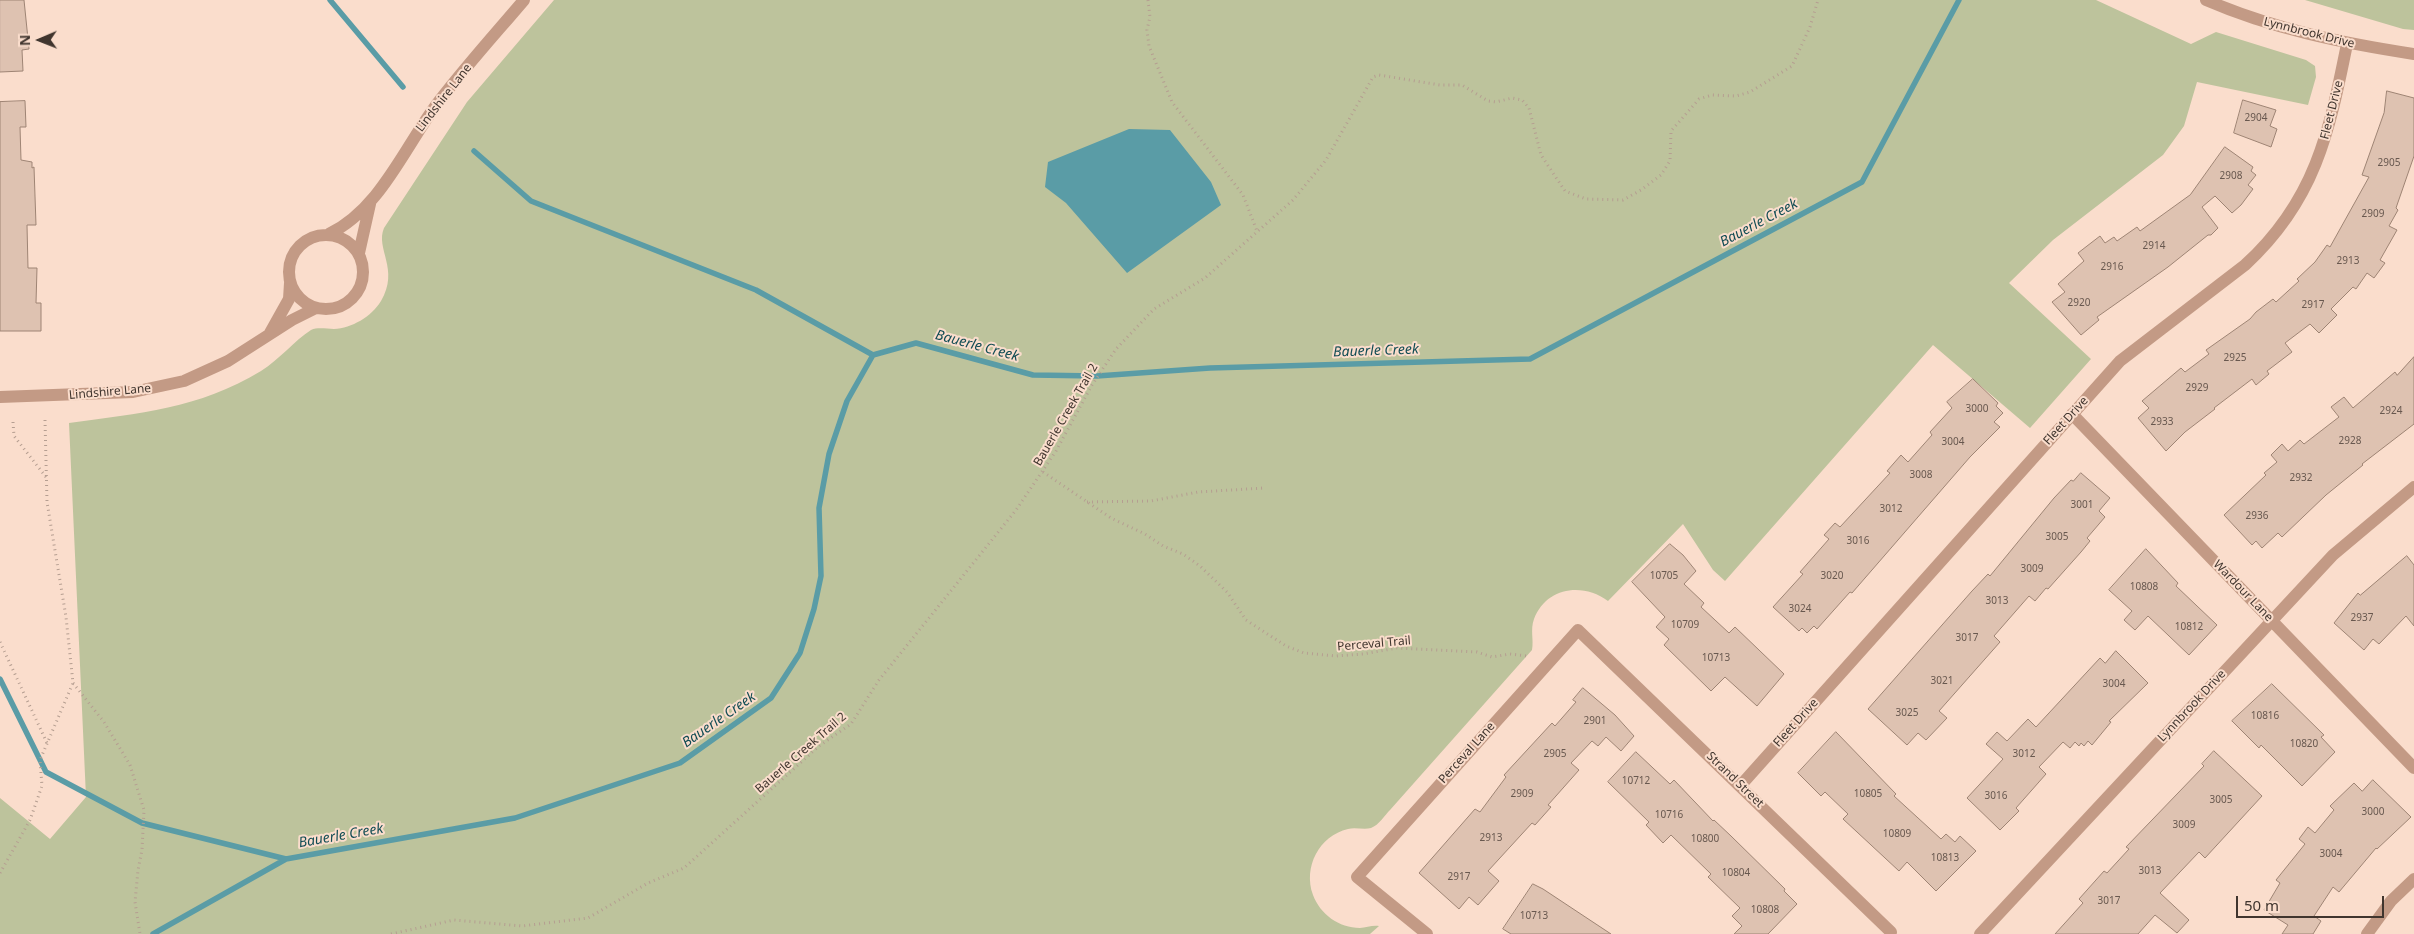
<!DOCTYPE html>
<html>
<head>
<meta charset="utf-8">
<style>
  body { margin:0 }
  #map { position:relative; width:2414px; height:934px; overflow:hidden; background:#faddcc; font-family:"Noto Sans",sans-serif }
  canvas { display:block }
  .north { position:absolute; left:15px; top:15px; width:50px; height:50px; -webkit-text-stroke:4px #faddcc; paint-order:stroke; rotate:269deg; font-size:14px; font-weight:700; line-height:20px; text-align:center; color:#40352e }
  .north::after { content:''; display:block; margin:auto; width:18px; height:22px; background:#40352e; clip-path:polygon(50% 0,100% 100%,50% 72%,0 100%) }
  .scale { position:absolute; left:2236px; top:896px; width:148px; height:22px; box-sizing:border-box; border:2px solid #40352e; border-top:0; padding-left:6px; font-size:15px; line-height:18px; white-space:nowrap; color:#40352e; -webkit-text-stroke:4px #faddcc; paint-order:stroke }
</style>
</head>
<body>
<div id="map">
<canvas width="2414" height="934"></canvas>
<div class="north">N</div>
<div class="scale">50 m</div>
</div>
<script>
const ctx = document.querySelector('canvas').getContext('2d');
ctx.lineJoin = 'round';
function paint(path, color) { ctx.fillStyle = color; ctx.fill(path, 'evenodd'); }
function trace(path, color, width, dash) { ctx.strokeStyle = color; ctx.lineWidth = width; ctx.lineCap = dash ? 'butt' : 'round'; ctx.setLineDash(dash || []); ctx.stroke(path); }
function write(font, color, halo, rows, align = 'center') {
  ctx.font = font + ' "Noto Sans",sans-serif'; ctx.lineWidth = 4; ctx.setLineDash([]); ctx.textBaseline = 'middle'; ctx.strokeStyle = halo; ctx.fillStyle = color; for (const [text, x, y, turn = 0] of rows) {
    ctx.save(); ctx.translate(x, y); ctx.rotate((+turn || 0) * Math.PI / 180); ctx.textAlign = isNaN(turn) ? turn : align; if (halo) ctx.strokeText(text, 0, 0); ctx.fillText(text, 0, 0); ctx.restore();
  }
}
const green = new Path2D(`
  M554,0H2096L2191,44L2216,32L2306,60L2315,66L2316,77L2308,105L2197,82L2184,126L2163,155L2053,240L2009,283L2091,359L2030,428L1933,345L1725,581L1713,570L1683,524L1608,601C1583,582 1546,587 1534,619C1530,630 1534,640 1532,650L1390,810C1385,815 1379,825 1371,828C1364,830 1355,827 1348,829C1319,836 1303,867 1313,895C1320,914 1339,928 1360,928C1366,928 1372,925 1379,926L1370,934H0V798L50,839L86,797L69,423C140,413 198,409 261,371C279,360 295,340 311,330C318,327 326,329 334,329C352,328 371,317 381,301C400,269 375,249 384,228L467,102Z
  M2305,0H2414V30L2403,29Z`);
const water = new Path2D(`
  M1129,129L1170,130L1211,182L1221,205L1127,273L1066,203L1045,187L1048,162Z`);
const stream = new Path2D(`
  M330,0L403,87
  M474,151L531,201L756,290L873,355
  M0,679L46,772L142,823L286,859
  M153,934L286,859L515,818L680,763L771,698L800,653L814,609L821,576L819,508L829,454L847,401L873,355L916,343L1033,375L1097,376L1210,368L1530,359L1862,182L1959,0`);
const building = new Path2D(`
  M0,0H24L29,49L22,50L23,71L0,72Z
  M2387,91L2414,98V156L2396,208L2398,210L2389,226L2397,230L2380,260L2385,263L2374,278L2367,273L2356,289L2353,287L2331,309L2337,315L2319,333L2310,324L2285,343L2292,352L2267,371L2269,374L2256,385L2252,379L2214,408L2215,409L2185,432L2166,451L2138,418L2149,408L2142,401L2181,368L2185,372L2209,354L2206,350L2250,319L2256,312L2273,299L2276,302L2299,281L2297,279L2315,262L2327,245L2330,247L2369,177L2362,175L2384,113Z
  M2243,100L2276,110L2270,126L2277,129L2271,147L2234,133Z
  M25,101L26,127H20L21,160L32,162V168L34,167L36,225H27L28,268H37L36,303H41V331H0V102Z
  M2225,147L2253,167L2251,171L2256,175L2248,185L2253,189L2241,205L2232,213L2215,196L2202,207L2218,228L2211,235H2208L2168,267L2097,317L2099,320L2081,335L2052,302L2065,292L2058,284L2084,261L2078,253L2100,236L2105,243L2114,237L2117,241L2137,227L2140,231L2190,195Z
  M2414,357V424L2362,464L2363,465L2326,495L2282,537L2278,533L2262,548L2256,541L2252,545L2224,515L2266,475L2264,473L2277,462L2271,455L2282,444L2288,451L2300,440L2304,444L2339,417L2331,407L2344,397L2353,408L2395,372L2397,375Z
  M1973,379L1998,403L1996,406L2003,413L1994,422L2000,427L1970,457L1852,593L1850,592L1817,629L1814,626L1807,633L1802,628L1799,631L1773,607L1803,574L1800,572L1829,539L1824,535L1835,523L1840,527L1890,473L1887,471L1901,455L1908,462L1932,435L1930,432L1952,408L1947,402Z
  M2081,473L2110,498L2099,511L2105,517L2087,538L2090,541L2081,552L2048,589L2046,588L2035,601L2029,596L1994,636L2000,642L1939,711L1947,718L1926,740L1918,733L1907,745L1868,709L1972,591L1988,574L1990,576L2054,498L2071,480L2073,481Z
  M1670,544L1683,555L1696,571L1684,584L1704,603L1701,607L1729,633L1735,627L1784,674L1757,706L1725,677L1711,691L1664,645L1669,639L1656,627L1665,617L1632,582Z
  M2146,549L2178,583L2176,586L2217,625L2189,655L2148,616L2135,630L2124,620L2132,611L2109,590Z
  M2407,556L2414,565V626L2406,616L2379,644L2373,639L2364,650L2334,623L2358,593L2360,595Z
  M2116,651L2148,683L2109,721L2111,722L2092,745L2088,741L2084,746L2081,743L2079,746L2075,742L2070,748L2063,742L2039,767L2046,774L2016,808L2019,811L2000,830L1967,798L2003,759L1986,744L1997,732L2007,741L2028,719L2036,727L2100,658L2105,663Z
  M2272,684L2324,735L2321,737L2335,752L2302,786L2261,745L2259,748L2232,721Z
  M1583,688L1615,715L1634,736L1621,751L1606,737L1598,746L1592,741L1571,763L1579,770L1548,805L1551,807L1535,825L1532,823L1488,871L1499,881L1478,905L1469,897L1459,909L1419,873L1475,809L1480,812L1506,777L1504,775L1552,723L1555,726L1576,702L1573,700Z
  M1836,732L1896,794L1894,796L1941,839L1946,834L1955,842L1960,836L1976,851L1936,891L1907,862L1899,871L1843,819L1848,814L1825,792L1821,796L1798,773Z
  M2214,751L2262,796L2205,858L2199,852L2160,893L2189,920L2177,933L2155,915L2138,934H2055L2083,903L2079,899L2104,871L2107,873L2129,849L2126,847L2204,766L2202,764Z
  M1636,752L1670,784L1674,780L1713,821L1714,820L1731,836L1785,889L1784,891L1797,904L1768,934H1734L1742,926L1732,916L1740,908L1708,877L1711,874L1671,835L1663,843L1646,825L1649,822L1608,782Z
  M2373,780L2411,817L2377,849L2376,848L2339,892L2333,887L2314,916L2321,921L2313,934H2282L2288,925L2264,910L2280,883L2276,880L2305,844L2299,839L2308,827L2315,833L2334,810L2330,806L2354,783L2362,791Z
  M1533,884L1543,889L1611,934H1511L1503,929Z`);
const path = new Path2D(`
  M1148,0L1150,17L1147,30L1149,46L1172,102L1243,195L1257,231
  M45,420L47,502L66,617L73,683L104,722L130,765L144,810L142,850L138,870L135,902L140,934
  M13,422L14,436L46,477
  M1043,472L1111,518L1145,534L1163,546L1183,554L1200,566L1227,592L1246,620L1286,646L1304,653L1336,656L1363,654L1397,648L1477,652L1492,657L1510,654L1527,656
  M1087,502L1151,501L1198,492L1264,488
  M0,642L47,743
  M0,873L30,820L42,786L40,760L73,683
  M391,934L454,920L522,926L588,918L648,883L684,868L819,746L851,724L879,680L1016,510L1056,451L1092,385L1116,349L1154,309L1205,278L1293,200L1326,160L1373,77L1379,75L1440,85H1462L1488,101L1496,102L1512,98L1522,100L1529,108L1541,155L1565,191L1586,199L1623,200L1641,190L1661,175L1670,161L1671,131L1699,99L1712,95L1736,96L1750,92L1792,66L1810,27L1818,0`);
const minor = new Path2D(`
  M2206,0C2273,29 2342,43 2414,54
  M329,234C382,208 405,145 440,100C467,65 496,33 524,0
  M289 272a37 37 0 1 1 74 0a37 37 0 1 1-74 0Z
  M359,253L370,204
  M270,333L289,299L290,283
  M0,397L133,392L184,381L228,361L292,320L316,308
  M2072,414L2414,768
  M1741,785L2120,361L2245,265C2315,201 2329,133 2347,44
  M1427,934L1357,877L1578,630L1891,932
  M1980,934L2333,555L2414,487
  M2367,934L2391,901L2414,879`);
const numberNames = [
  ["2904",2256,118],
  ["2905",2389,163],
  ["2908",2231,176],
  ["2909",2373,214],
  ["2914",2154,246],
  ["2913",2348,261],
  ["2916",2112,267],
  ["2920",2079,303],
  ["2917",2313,305],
  ["2925",2235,358],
  ["2929",2197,388],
  ["3000",1977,409],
  ["2924",2391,411],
  ["2933",2162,422],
  ["2928",2350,441],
  ["3004",1953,442],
  ["3008",1921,475],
  ["2932",2301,478],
  ["3001",2082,505],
  ["3012",1891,509],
  ["2936",2257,516],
  ["3005",2057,537],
  ["3016",1858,541],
  ["3009",2032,569],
  ["10705",1664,576],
  ["3020",1832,576],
  ["10808",2144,587],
  ["3013",1997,601],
  ["3024",1800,609],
  ["2937",2362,618],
  ["10709",1685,625],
  ["10812",2189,627],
  ["3017",1967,638],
  ["10713",1716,658],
  ["3021",1942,681],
  ["3004",2114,684],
  ["3025",1907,713],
  ["10816",2265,716],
  ["2901",1595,721],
  ["10820",2304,744],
  ["2905",1555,754],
  ["3012",2024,754],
  ["10712",1636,781],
  ["2909",1522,794],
  ["10805",1868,794],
  ["3016",1996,796],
  ["3005",2221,800],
  ["3000",2373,812],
  ["10716",1669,815],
  ["3009",2184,825],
  ["10809",1897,834],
  ["2913",1491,838],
  ["10800",1705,839],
  ["3004",2331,854],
  ["10813",1945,858],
  ["3013",2150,871],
  ["10804",1736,873],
  ["2917",1459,877],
  ["3017",2109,901],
  ["10808",1765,910],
  ["10713",1534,916]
];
const streetNames = [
  ["Lynnbrook Drive",2309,33,14],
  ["Lindshire Lane",444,98,-52],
  ["Fleet Drive",2332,110,-76],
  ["Lindshire Lane",110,392,-5],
  ["Bauerle Creek Trail 2",1066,415,-60],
  ["Fleet Drive",2066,421,-48],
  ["Wardour Lane",2243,591,46],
  ["Perceval Trail",1374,644,-5],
  ["Lynnbrook Drive",2192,706,-47],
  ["Fleet Drive",1796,723,-48],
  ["Bauerle Creek Trail 2",801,753,-41],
  ["Perceval Lane",1467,753,-48],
  ["Strand Street",1735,780,44]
];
const waterNames = [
  ["Bauerle Creek",1759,223,-28],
  ["Bauerle Creek",977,346,15],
  ["Bauerle Creek",1376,351,-2],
  ["Bauerle Creek",719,720,-35],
  ["Bauerle Creek",341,836,-10]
];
paint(green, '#bdc39c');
paint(water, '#5a9ca6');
trace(stream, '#5a9ca6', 5.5);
paint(building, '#dec2b1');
trace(building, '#9e8474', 1);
trace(path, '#b59e91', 3, [1, 4]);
trace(minor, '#c39a85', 12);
write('10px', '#68584f', null, numberNames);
write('12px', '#40352e', '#faddcc', streetNames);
write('italic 14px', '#114c54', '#faddcc', waterNames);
</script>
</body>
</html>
